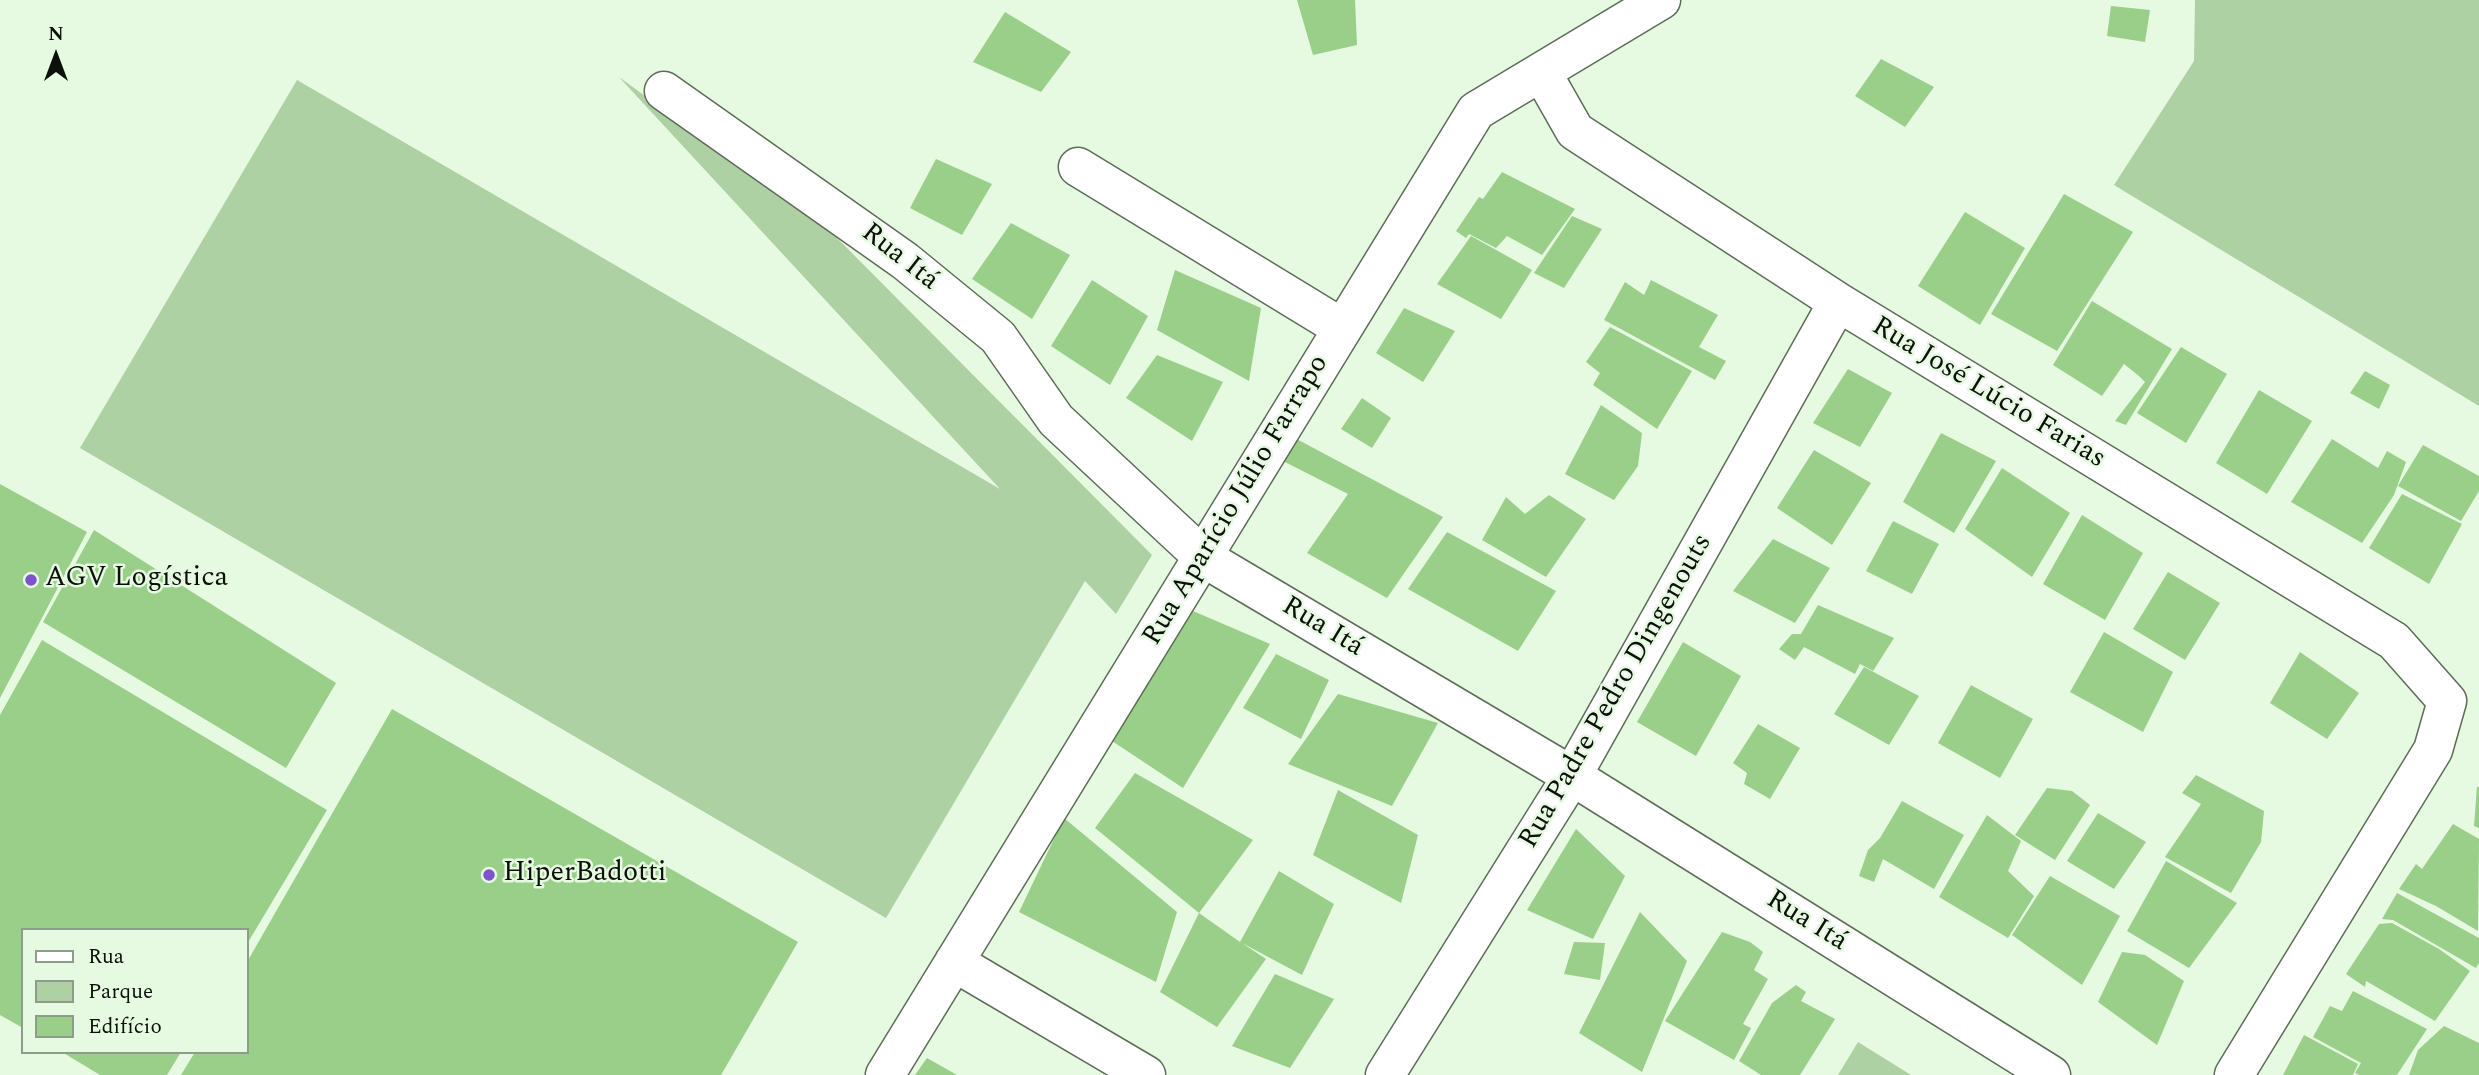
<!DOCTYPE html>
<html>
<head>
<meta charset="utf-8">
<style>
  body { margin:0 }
  #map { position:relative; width:2479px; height:1075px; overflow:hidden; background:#e6f9e1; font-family:Spectral,serif }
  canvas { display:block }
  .legend { position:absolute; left:21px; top:928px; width:228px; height:126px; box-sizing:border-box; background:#e6f9e1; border:2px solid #8e9c8b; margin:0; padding:9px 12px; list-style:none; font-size:21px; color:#0b1109 }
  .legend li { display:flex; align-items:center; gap:14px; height:35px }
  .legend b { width:35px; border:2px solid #8e9c8b }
  .north { position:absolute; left:21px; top:21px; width:70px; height:70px; -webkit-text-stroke:5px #e6f9e1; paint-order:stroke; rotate:0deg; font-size:19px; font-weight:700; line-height:28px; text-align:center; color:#0b1109 }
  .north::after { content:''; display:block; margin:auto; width:24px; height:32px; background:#0b1109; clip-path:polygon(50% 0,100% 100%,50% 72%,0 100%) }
</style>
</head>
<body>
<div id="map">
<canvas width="2479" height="1075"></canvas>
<ul class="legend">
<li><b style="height:9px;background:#fff"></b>Rua</li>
<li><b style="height:19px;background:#add1a2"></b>Parque</li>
<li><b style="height:19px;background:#99cf88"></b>Edifício</li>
</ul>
<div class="north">N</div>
</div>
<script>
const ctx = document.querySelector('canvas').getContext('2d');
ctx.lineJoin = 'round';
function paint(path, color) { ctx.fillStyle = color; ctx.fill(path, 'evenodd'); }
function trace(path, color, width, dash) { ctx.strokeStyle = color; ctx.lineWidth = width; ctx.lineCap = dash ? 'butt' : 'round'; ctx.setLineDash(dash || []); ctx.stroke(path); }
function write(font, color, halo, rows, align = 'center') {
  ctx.font = font + ' Spectral,serif'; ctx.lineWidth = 5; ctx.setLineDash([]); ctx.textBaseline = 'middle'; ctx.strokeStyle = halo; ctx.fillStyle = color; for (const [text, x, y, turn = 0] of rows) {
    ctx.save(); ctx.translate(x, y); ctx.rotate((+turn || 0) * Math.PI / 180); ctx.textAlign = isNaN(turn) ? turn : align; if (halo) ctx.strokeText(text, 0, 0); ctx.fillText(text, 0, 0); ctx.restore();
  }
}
const green = new Path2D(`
  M2195,0H2479V406L2114,185L2194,61Z
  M619,77L830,231L1152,555L1116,614L1085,581L886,918L80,448L297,80L1000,489Z
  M1858,1042L1911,1075H1838Z`);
const building = new Path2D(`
  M1297,0H1355L1357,45L1313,55Z
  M2111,6L2150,10L2145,42L2107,36Z
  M1005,12L1071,52L1041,92L973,62Z
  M1881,59L1934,87L1905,127L1855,96Z
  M936,159L992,184L962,235L910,208Z
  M1502,172L1575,209L1542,255L1507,236L1496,248L1469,234L1466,238L1456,231L1479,197L1483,199Z
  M2064,194L2133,232L2057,351L1991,314Z
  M1965,212L2025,248L1980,325L1918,286Z
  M1572,216L1602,229L1564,288L1534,273Z
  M1011,223L1070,255L1032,319L972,279Z
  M1471,236L1532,270L1501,319L1437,284Z
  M1175,270L1261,308L1249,381L1157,330Z
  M1092,280L1148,316L1110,385L1051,346Z
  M1651,280L1718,315L1699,347L1726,361L1715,380L1604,320L1625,282L1644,295Z
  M2092,301L2172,349L2126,425L2115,421L2145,382L2139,376L2124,364L2102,396L2053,365Z
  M1404,308L1455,331L1423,382L1376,353Z
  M1610,327L1692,371L1657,429L1593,385L1600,373L1586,362Z
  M2181,347L2227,374L2186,443L2137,413Z
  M1157,355L1223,382L1192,441L1126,398Z
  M1848,369L1892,393L1860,447L1813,423Z
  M2365,371L2390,385L2379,409L2350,393Z
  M2259,390L2312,421L2267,494L2216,463Z
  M1362,398L1391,418L1372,448L1341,429Z
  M1601,405L1642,433L1638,466L1614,500L1565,474Z
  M1941,433L1996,461L1954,533L1903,502Z
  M1291,436L1443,517L1387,598L1307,553L1348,494L1277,458Z
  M2332,439L2378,468L2387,451L2406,462L2394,495L2362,543L2291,502Z
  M2423,445L2479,476V491L2461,521L2398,486Z
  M1814,450L1871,483L1832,545L1777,508Z
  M2002,468L2070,513L2032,577L1965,529Z
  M0,484L87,532L0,698Z
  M2402,494L2462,524L2429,584L2369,548Z
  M1549,495L1586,519L1546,577L1482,540L1506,497L1525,514Z
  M2082,515L2143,553L2105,620L2043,584Z
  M1893,521L1939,544L1912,594L1866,571Z
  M94,530L336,683L286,768L43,622Z
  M1447,532L1556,591L1518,651L1408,589Z
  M1773,539L1830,568L1795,623L1733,591Z
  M2168,572L2220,603L2185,660L2133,629Z
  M1818,605L1894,638L1873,671L1860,664L1855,674L1804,647L1795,660L1779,649L1792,634H1801Z
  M1193,611L1270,644L1183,788L1112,741Z
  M2104,632L2173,672L2143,732L2070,692Z
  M42,640L327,810L247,944V930H23V1028L0,1015V715Z
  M1683,642L1741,676L1696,756L1637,722Z
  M2300,652L2359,693L2327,739L2270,703Z
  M1276,654L1329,680L1301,739L1243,708Z
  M1864,667L1919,696L1889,745L1834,714Z
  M1971,685L2033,719L2000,778L1938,743Z
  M1338,694L1438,723L1392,806L1288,764Z
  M392,709L798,942L721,1075H181L195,1052H247V962Z
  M1758,724L1800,748L1770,799L1744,784L1747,773L1733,763Z
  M1135,773L1253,840L1199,913L1095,828Z
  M2196,775L2264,811L2261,842L2231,893L2165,857L2201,804L2182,793Z
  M2477,787H2479V828L2474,826Z
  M2047,788L2072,791L2090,805L2055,860L2015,835Z
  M1338,790L1418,835L1401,903L1313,855Z
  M1902,801L1964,835L1934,889L1883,859L1874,882L1859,876L1868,850L1880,838Z
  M2098,813L2146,842L2114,889L2067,861Z
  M1987,815L2021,841L2008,871L2034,896L2008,938L1939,897Z
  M1064,818L1177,912L1156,982L1019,912Z
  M2453,824L2479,839L2478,931L2436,906L2399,889L2416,864L2422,869Z
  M1576,829L1625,876L1593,939L1527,910Z
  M2166,861L2237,903L2189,968L2127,931Z
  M1279,871L1334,904L1302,975L1242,943L1266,959L1217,1027L1160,992L1199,913L1240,942Z
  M2050,876L2120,916L2082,985L2012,935Z
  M2397,893L2479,938V963L2476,968L2393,920L2382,919Z
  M1640,912L1687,961L1642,1072L1579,1033Z
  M2392,923L2439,949L2470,971L2435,1021L2366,981L2365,987L2346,974L2379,924Z
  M1722,932L1750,942L1763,952L1754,970L1768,979L1743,1024L1751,1028L1734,1060L1665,1021Z
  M1574,942L1605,943L1600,980L1564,974Z
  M2122,952L2145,955L2184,981L2157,1045L2098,1002Z
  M1275,974L1334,999L1290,1068L1232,1046Z
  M1796,985L1806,992L1801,1001L1835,1019L1800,1075H1761L1739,1061L1772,1003Z
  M2353,991L2427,1029L2397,1075H2359L2355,1073L2361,1063L2313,1037L2330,1006L2342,1011Z
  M2444,1026L2479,1043V1075H2409L2418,1050Z
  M2304,1035L2358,1064L2353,1075H2283Z
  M62,1052H181L167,1075H100Z
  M927,1058L957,1075H915Z`);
const minor = new Path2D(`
  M1542,73L1575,131L1838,302L2394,641L2447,701L2433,750L2234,1075
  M664,91L905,261L998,337L1056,420L1204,558L1572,776L2051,1075
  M1078,167L1342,328
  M954,962L1146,1075
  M885,1075L1476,111L1661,0
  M1385,1075L1572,776L1838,302`);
const markers = [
  [31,580,7,"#7f53cc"],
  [489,875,7,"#7f53cc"]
];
const streetNames = [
  ["Rua Itá",899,258,38],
  ["Rua José Lúcio Farias",1988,394,31],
  ["Rua Aparício Júlio Farrapo",1237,501,-59],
  ["Rua Itá",1322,628,31],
  ["Rua Padre Pedro Dingenouts",1617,692,-60],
  ["Rua Itá",1806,922,32]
];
const poiNames = [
  ["AGV Logística",45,580],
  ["HiperBadotti",503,875]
];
paint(green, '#add1a2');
paint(building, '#99cf88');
trace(minor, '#5d6d58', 41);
trace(minor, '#fff', 38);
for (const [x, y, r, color] of markers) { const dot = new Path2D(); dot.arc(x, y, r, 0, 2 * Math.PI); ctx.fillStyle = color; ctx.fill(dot); trace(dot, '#e6f9e1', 2.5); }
write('28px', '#0b1109', '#e6f9e1', streetNames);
write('28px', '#0b1109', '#e6f9e1', poiNames, 'left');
</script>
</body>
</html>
